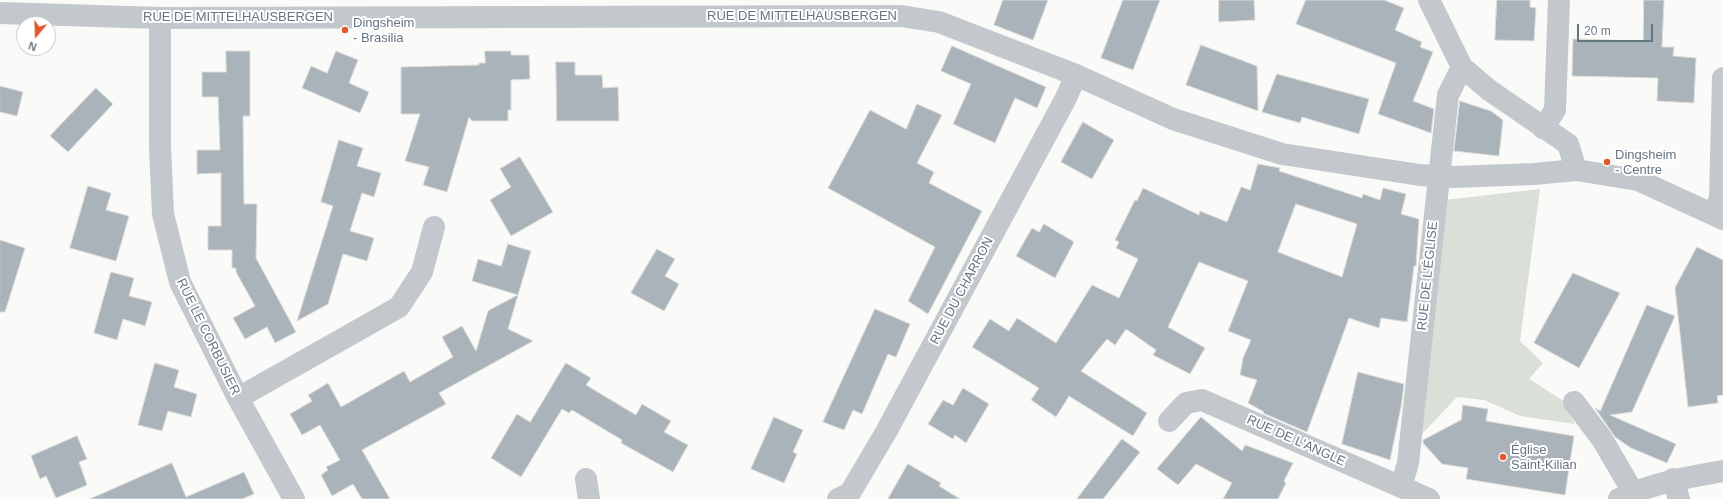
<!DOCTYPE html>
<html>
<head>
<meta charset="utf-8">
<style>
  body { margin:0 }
  #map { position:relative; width:1723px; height:499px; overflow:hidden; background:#fafaf8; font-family:Arial,sans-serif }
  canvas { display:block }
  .north { position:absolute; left:16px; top:16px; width:40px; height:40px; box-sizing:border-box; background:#fff; border:1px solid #c1c8cd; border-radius:50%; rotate:199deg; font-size:11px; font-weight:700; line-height:16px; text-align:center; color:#657683 }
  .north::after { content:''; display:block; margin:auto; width:14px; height:18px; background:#e4572e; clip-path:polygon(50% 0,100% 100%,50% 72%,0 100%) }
  .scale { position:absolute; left:1577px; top:24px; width:76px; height:18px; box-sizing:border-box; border:2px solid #657683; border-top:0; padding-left:5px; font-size:12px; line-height:14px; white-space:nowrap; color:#657683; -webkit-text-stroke:3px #fff; paint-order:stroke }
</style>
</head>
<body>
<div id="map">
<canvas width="1723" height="499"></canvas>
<div class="north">N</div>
<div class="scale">20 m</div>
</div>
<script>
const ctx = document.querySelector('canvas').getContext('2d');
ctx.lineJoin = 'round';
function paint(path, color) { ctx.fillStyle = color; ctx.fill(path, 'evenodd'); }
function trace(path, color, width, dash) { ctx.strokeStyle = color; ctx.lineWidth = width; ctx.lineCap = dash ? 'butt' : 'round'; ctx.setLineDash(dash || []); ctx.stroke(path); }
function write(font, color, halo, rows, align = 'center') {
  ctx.font = font + ' Arial,sans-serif'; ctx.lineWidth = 4; ctx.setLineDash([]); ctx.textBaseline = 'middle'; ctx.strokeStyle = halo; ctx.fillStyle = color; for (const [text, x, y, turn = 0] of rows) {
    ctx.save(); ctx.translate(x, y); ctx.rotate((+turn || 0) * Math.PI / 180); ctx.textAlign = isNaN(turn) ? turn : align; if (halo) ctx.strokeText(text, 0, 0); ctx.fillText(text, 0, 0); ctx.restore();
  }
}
const green = new Path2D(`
  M1540,189L1520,341L1543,363L1529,379L1562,400L1575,424L1520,416L1484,400L1457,397L1422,434L1445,200Z`);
const building = new Path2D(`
  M1003,0H1048L1033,40L994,25Z
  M1123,0H1160L1133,70L1101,58Z
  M1219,0H1254L1255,20L1219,22Z
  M1306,0H1384L1404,8L1395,30L1422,42L1420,47L1433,52L1413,101L1434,109L1431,133L1378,114L1396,63L1296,24Z
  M1497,0H1530V7L1536,8L1534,41L1495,40Z
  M1644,0H1664L1662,47H1674L1673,56L1696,58L1694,103L1657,101L1658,78L1572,76L1573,39L1643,41Z
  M1201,45L1257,66L1258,111L1186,85Z
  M952,46L1046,87L1037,108L1015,98L995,143L953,124L971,84L941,71Z
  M226,51H250V116H243L244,204H257L256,258L296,332L275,343L267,327L245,339L233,318L255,306L236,272V268H232V250H208V226H221V173L197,174V150H220L218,97H202V72H226Z
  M336,51L358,60L349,83L369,92L360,113L302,88L311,66L327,73Z
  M485,51H511V55H529L530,79L511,80V110H508V121H472L469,117L447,192L423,185L429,167L405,161L420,114H401V67L479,65V63H485Z
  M556,62H575V75H602L603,88L618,87L619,121H557Z
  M1277,74L1369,99L1359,134L1302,117L1300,123L1262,112Z
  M0,86L23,92L17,116L0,112Z
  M96,88L113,104L68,152L50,136Z
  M1460,101L1491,111L1503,120L1499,156L1454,151Z
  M917,104L942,115L917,163L934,172L929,183L982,211L928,314L908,301L935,247L828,188L870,110L906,129Z
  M1083,122L1114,140L1092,179L1061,162Z
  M339,140L363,148L357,166L381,173L374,197L362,193L350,231L374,238L367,261L343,254L328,304L297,321L333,206L321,202Z
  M520,157L553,212L511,236L490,200L511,187L500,169Z
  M1258,164L1280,168L1279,171L1362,198L1363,194L1380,200L1383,188L1406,194L1401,214L1419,219L1416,266H1414L1407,322L1381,318L1379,328L1349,318L1307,432L1263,413L1264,412L1248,403L1257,380L1240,375L1243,358L1251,340L1228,331L1248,281L1199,262L1168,327L1205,348L1190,374L1153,355L1156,350L1126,329L1115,345L1107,339L1081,371L1147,413L1133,436L1069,396L1056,417L1031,400L1039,388L972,347L990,319L1009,331L1017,318L1056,343L1092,285L1119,298L1138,259L1116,248L1119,242L1115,240L1135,200L1137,201L1143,188L1199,215L1200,211L1227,222L1241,187L1250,190ZM1296,204L1357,224L1342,277L1278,252Z
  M88,186L111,193L106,210L129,216L116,261L70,248Z
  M1044,224L1074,242L1055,278L1016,256L1032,228L1039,232Z
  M0,240L25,248L5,312H0Z
  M508,244L531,251L518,295L472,281L478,259L501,266Z
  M1697,247L1723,260V395L1717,396L1718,403L1688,407L1675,288Z
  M657,249L675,259L665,276L679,284L664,311L631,293Z
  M111,272L134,278L129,296L152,302L145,326L123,319L117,340L94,333Z
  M1573,273L1620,293L1579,368L1534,343Z
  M518,295L508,329L533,341L439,393L446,404L362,450L390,499H362L353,484L332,496L321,475L328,470L326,467L340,460L320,425L302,435L290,414L312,401L308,395L328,383L341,407L404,371L410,382L453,357L442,337L462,326L476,351L488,311Z
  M1647,305L1675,316L1632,412L1610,415L1676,444L1667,463L1631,448L1615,437L1595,408L1600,411Z
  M875,309L910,324L896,357L888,354L862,414L853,410L844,430L823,422Z
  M155,363L179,370L174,387L197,394L191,417L168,411L162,431L138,425Z
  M566,363L591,378L586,385L636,415L642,404L671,421L664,432L688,445L673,472L621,443L622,440L572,410L569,413L562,409L521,477L491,458L517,414L530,422Z
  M1358,372L1404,384L1401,407L1390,460L1342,444Z
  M963,388L989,404L966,443L955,435L953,439L928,424L943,400L953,405Z
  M1463,405L1488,409L1486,421L1574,436L1565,495L1466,479L1468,468L1442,464L1423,443V440L1461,420Z
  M774,417L803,430L793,452L797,454L784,483L751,469Z
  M1201,417L1242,451L1245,445L1293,463L1284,481L1286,483L1278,499H1223L1232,483L1196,464L1178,485L1157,469Z
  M77,436L87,459L79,462L87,485L56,498L46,476L40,479L31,456Z
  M1122,439L1140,452L1103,499H1077Z
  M172,463L186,497L244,472L254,494L242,499H90Z
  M908,464L941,483L939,486L960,499H888Z`);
const minor = new Path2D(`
  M1429,0L1462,67L1489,90L1568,144L1576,170
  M0,13L160,18L901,16L939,22L1076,75L1173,119L1282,154L1420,175L1453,177L1534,174L1576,170L1638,180L1723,219
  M160,18V147L163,214L180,282L238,398L294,499
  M1543,128L1555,110L1559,0
  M1715,215L1720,197L1723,78
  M238,398L399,307L422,272L434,227
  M1574,402L1602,439L1633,492
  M1169,421L1186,403L1202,400L1429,499
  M586,479L589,499
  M1673,479L1679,499
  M1401,487L1408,463L1448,95L1462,67
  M838,499L850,493L886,432L1066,98L1076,75
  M1619,499C1653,483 1687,477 1723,471`);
const markers = [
  [345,30,4,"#e4572e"],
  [1607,162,4,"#e4572e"],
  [1503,457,4,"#e4572e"]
];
const streetNames = [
  ["RUE DE MITTELHAUSBERGEN",802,16],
  ["RUE DE MITTELHAUSBERGEN",238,17],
  ["RUE DE L'ÉGLISE",1428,276,-84],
  ["RUE DU CHARRON",962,291,-62],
  ["RUE LE CORBUSIER",208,337,64],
  ["RUE DE L'ANGLE",1296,441,24]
];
const poiNames = [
  ["Dingsheim",353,23],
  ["- Brasilia",353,38],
  ["Dingsheim",1615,155],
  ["- Centre",1615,170],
  ["Église",1511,450],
  ["Saint-Kilian",1511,465]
];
paint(green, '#dadfd7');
paint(building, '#aab3b9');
trace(building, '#dcdcda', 1);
trace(minor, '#c3c8cc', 22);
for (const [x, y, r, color] of markers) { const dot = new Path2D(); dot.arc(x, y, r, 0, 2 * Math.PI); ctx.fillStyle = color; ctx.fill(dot); trace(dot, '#fff', 1.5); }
write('13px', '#657683', '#fff', streetNames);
write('13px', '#657683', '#fff', poiNames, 'left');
</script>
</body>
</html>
